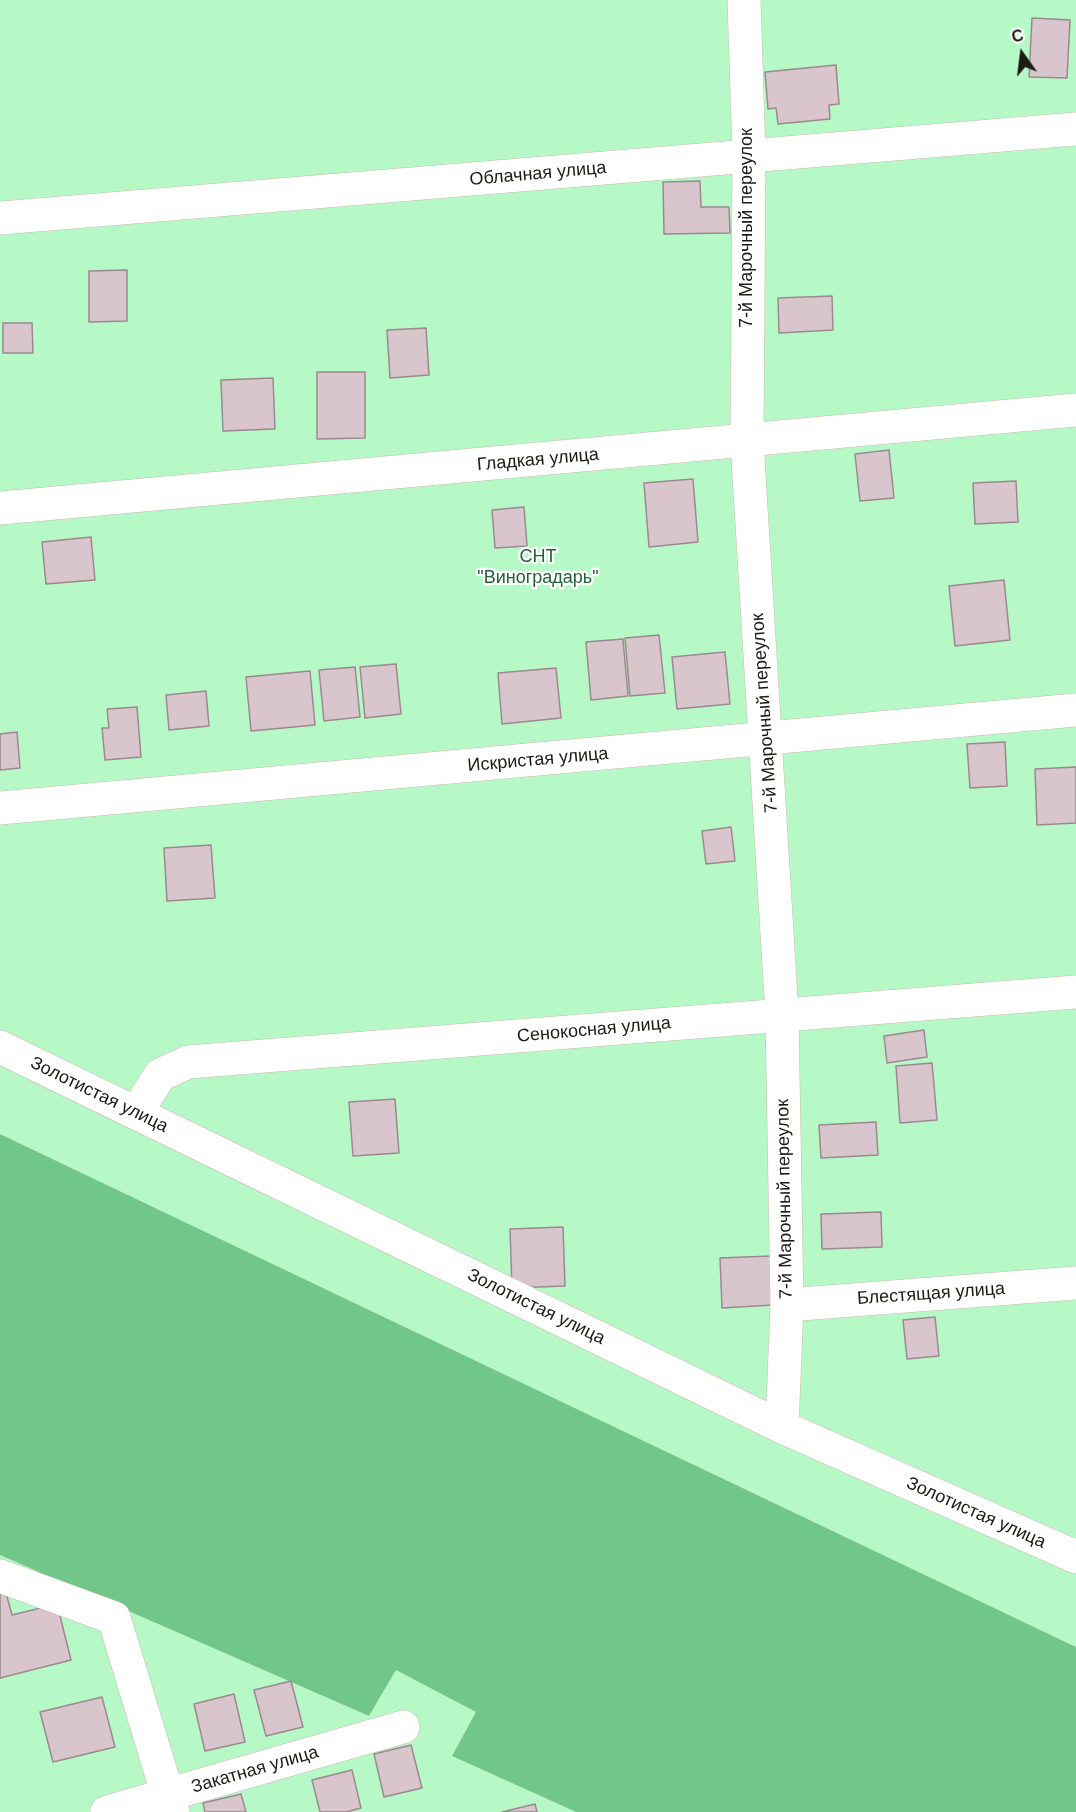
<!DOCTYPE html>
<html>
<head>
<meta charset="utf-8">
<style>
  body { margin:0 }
  #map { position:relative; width:1076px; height:1812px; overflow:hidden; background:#faf5e4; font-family:Helvetica,sans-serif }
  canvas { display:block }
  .north { position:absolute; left:992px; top:24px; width:60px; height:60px; -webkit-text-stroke:4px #fff; paint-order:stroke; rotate:346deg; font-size:16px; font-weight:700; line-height:24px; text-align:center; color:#1c1a14 }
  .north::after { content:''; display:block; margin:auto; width:21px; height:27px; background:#1c1a14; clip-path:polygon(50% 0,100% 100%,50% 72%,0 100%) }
</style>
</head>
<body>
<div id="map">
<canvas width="1076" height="1812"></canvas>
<div class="north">С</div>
</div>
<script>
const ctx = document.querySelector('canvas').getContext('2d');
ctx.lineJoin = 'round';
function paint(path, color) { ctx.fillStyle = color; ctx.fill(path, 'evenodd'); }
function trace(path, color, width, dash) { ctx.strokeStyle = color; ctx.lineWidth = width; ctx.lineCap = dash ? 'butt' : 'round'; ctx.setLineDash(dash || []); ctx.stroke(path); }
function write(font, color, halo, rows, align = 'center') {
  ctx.font = font + ' Helvetica,sans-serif'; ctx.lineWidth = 4.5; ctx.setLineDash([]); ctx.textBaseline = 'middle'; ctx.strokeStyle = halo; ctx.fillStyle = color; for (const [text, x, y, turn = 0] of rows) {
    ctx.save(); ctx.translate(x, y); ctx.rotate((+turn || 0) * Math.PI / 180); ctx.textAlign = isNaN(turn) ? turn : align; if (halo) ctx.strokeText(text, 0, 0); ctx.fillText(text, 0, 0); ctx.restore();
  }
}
const green = new Path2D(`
  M0,0H1076V1647L0,1134Z
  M0,1555L369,1716L396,1670L477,1712L452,1756L576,1812H0Z`);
const forest = new Path2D(`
  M0,1134L1076,1647V1812H576L452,1756L476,1712L396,1670L369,1716L0,1555Z`);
const building = new Path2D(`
  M1032,18L1070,20L1067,78L1029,77Z
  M836,65L839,104L829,105L830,119L778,124L776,108L768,109L765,72Z
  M700,181L701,207H729L730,233L664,234L663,182Z
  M127,270V321L89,322V271Z
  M832,296L833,330L779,333L778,298Z
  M3,323H32L33,353H3Z
  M426,328L429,375L390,378L387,330Z
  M317,372H365V438L317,439Z
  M273,378L275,429L223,431L221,380Z
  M889,450L894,498L860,501L855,454Z
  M693,479L698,542L649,547L644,483Z
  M1016,481L1018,522L975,524L973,483Z
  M524,507L527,546L495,548L492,510Z
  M91,537L95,580L46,584L42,542Z
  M1004,580L1010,640L955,646L949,586Z
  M659,635L665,693L630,696L625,638Z
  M623,639L628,696L591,700L586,642Z
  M725,652L730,704L677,709L672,657Z
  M396,664L401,714L365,718L360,667Z
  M355,667L360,717L324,721L319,670Z
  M556,668L561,718L502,724L498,673Z
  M310,671L315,725L251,731L246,677Z
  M206,691L209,726L169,730L166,695Z
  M137,707L141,757L105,760L102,728H109L107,709Z
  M17,732L20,768L0,770V734Z
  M1005,742L1007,786L970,788L967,744Z
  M1076,767V823L1037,825L1035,769Z
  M731,827L735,861L706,864L702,831Z
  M211,845L215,898L167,901L164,848Z
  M924,1030L927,1057L887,1063L884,1036Z
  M932,1063L937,1120L900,1123L896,1066Z
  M395,1099L399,1153L353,1156L349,1102Z
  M876,1122L878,1155L821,1158L819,1125Z
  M881,1212L882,1247L822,1249L821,1214Z
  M563,1227L565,1286L512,1288L510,1229Z
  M771,1256L773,1305L722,1308L720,1258Z
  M935,1317L939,1356L907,1359L903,1320Z
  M2,1578L12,1615L57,1604L71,1660L0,1678V1579Z
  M291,1681L303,1727L266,1736L254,1690Z
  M234,1694L245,1742L205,1751L194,1704Z
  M102,1697L115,1747L53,1762L40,1712Z
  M411,1745L422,1788L384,1797L374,1754Z
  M352,1770L361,1808L346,1812H320L312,1780Z
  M241,1794L246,1812H205L203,1803Z
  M535,1804L537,1812H502Z`);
const minor = new Path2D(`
  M744,0L749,156L747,442L782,1015L787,1305L782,1427
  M0,218L1076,129
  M0,508L1076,410
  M0,808L1076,710
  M0,1047L782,1427L1076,1557
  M136,1113L160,1075L188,1062L1076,992
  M787,1305L1076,1283
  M0,1576L114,1618L173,1812
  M107,1812L403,1727`);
const streetNames = [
  ["Облачная улица",538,174,-5],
  ["7-й Марочный переулок",747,228,-90],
  ["Гладкая улица",538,460,-5],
  ["7-й Марочный переулок",765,713,-94],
  ["Искристая улица",538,760,-5],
  ["Сенокосная улица",594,1030,-5],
  ["Золотистая улица",99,1095,26],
  ["7-й Марочный переулок",785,1199,-91],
  ["Блестящая улица",931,1294,-4],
  ["Золотистая улица",536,1307,26],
  ["Золотистая улица",976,1513,24],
  ["Закатная улица",255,1770,-16]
];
const parkNames = [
  ["СНТ",538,557],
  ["\"Виноградарь\"",538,578]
];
paint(green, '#b7f9c6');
paint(forest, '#71c689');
paint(building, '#d9c6cd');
trace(building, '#9a8990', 1.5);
trace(minor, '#c4beae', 34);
trace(minor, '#fff', 33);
write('18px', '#1c1a14', '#fff', streetNames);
write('18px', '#246038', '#fff', parkNames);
</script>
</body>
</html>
